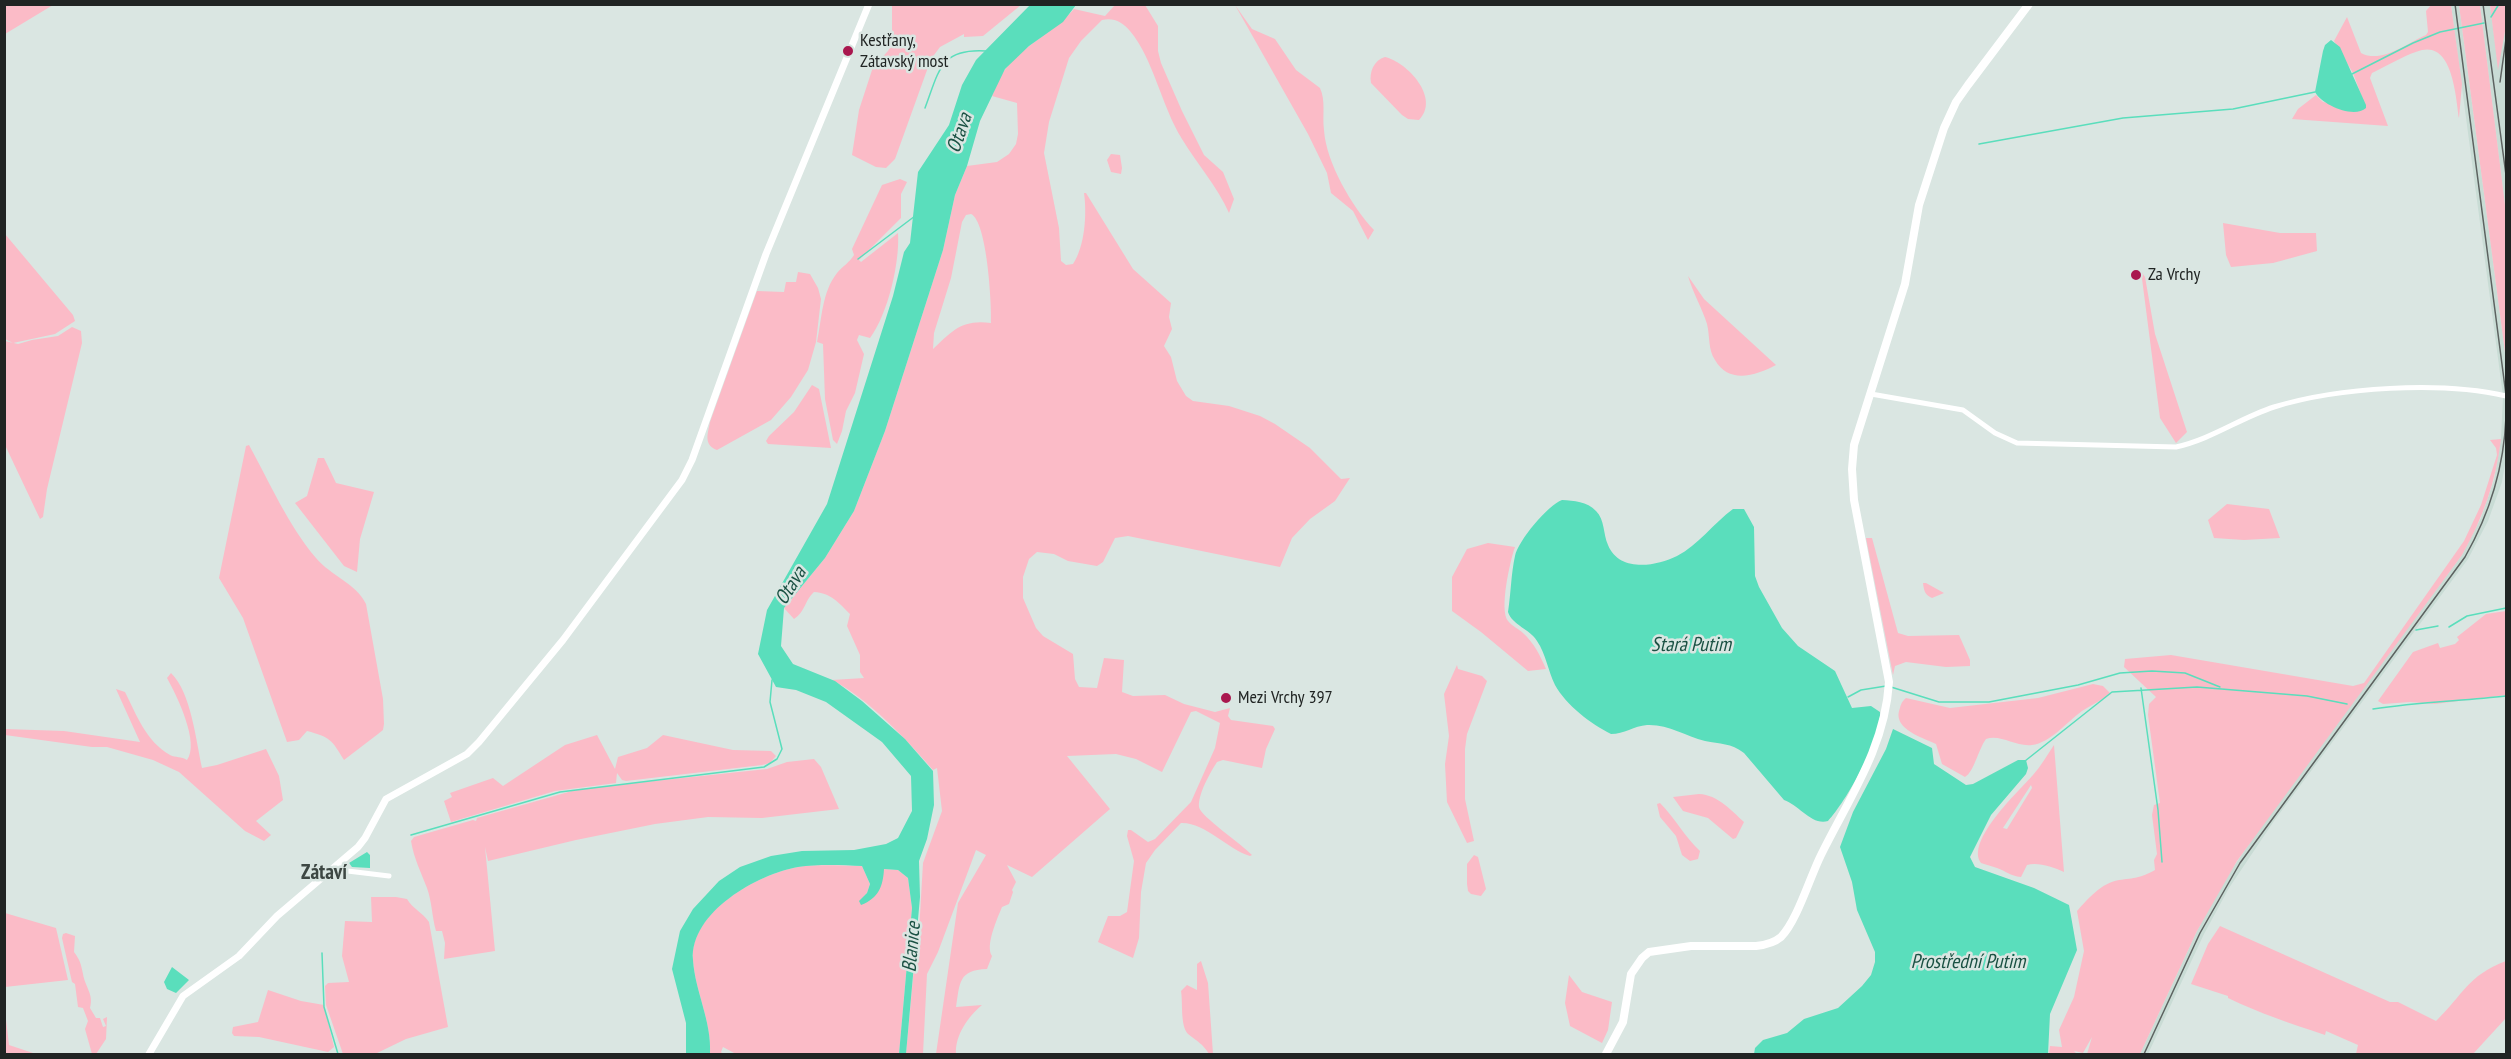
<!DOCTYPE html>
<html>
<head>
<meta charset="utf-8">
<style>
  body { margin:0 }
  #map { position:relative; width:2511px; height:1059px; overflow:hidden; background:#dae6e2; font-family:"PT Sans Narrow",sans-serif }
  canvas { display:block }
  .frame { position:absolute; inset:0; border:6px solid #202423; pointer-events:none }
</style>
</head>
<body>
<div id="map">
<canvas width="2511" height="1059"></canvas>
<div class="frame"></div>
</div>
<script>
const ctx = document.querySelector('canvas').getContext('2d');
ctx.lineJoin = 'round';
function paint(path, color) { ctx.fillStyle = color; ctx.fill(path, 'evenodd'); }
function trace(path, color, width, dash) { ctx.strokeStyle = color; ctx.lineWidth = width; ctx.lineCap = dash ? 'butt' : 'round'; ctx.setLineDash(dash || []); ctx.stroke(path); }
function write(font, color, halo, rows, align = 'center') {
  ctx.font = font + ' "PT Sans Narrow",sans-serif'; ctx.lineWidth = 5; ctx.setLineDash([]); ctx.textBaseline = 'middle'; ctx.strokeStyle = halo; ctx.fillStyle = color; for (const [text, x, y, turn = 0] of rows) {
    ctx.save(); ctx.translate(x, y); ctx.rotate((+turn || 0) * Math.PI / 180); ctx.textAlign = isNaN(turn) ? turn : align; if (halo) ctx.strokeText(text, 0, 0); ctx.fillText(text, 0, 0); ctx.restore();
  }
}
const built = new Path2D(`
  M2451,5H2459L2506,360V458L2502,482L2488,521L2468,559L2274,821L2229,888L2204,934L2148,1054H2140L2197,931L2222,884L2268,816L2462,555L2481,518L2494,480L2501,439L2503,396Z
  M2480,5H2490L2498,65L2506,26V213Z`);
const green = new Path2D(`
  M5,4H53V5L5,34Z
  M892,5H1021L983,36L964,37V34L940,47L931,59L895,159L886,168L876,167L852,155L859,110L873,67L888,51L895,38L892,36Z
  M1115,5H1145L1158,26V51L1161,63L1182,111L1204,155L1223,172L1234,199L1229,213C1217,186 1197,164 1182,139C1161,105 1154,60 1130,31C1123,22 1113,17 1102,20L1081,41L1069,58L1049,122L1044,153L1059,228L1061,261L1066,265L1073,264C1085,246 1087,214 1084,193H1086L1133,269L1171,303L1169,317L1172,329L1164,346L1171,357L1177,381L1186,396L1193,401L1229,406L1260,416L1275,424L1310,448L1341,479L1350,478L1335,501L1310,519L1292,538L1280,567L1128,536L1115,538L1103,562L1097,566L1068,561L1054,554L1037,552L1029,559L1023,577V598L1036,628L1043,636L1073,654L1075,679L1079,687L1097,688L1104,658L1124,660L1122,692L1133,696L1165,695L1184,704L1215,712L1230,708L1228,716L1231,720L1273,726L1275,729L1266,749L1262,768L1223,760L1217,762C1210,773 1198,794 1199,807C1200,816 1243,845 1252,855L1250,856C1227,849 1205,822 1181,823L1155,850L1146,863L1141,892L1139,938L1133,958L1098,942L1108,916H1120L1127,912L1134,861L1127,836L1128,830H1131L1148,842L1155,839L1191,802L1215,748L1220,723L1196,711L1191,712L1162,772L1136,759L1116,754L1067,756L1110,809L1032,877L1007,865L1016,882L1012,890L1013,892L1009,904L1002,907C997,919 985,946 992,956L987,969C958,970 960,983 956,1007L982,1005C968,1017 955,1035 956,1054H936L958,903L986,855L976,850L938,952L927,974L923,1054H906L914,967L918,949L923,863L942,811L937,768L933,770C906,739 869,699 832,680L864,678L860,672V655L847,626L850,614C839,603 831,593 814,592C804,601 806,611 794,619L784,608L825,558L854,511L885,431L943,250L955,195L967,166L997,162L1009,154L1016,144L1018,134L1017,103L992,96C996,87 1000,75 1007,67C1026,44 1054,32 1074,9L1105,16ZM971,214C987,221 992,304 991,323C962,319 952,331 933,349L934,333L951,278L962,222L966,215Z
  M1235,5L1252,29L1275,39L1296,70L1320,88C1326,101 1322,116 1324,130C1326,162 1352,207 1374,230L1368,240L1353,211L1331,193L1327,173L1308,134Z
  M2431,5H2451L2462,84L2459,118C2456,98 2453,43 2422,50C2407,54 2392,63 2378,70L2372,73L2370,78L2388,126L2292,119L2298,109L2316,95L2323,102L2366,108L2353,73L2334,41L2347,17L2361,53C2382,64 2407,43 2426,35L2428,32L2426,11Z
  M2459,5H2480L2506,213V360Z
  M2490,5H2506V26L2498,70Z
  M1385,57C1407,62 1441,98 1419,120L1408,119L1402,115L1371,83C1369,72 1374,60 1385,57Z
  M1111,154L1120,155L1122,168L1121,174L1111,172L1107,160Z
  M900,179L907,182L901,194V218L859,260L861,262L898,233C900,262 888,314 870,338L859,335L857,340L864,354L855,393L846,411L842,431L837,444L833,440L825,399L823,344L817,342C822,318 822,292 837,273C843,266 849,263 854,255L852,249L882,185Z
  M2223,223L2280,233H2316L2317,251L2273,263L2231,267L2226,255Z
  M5,234L73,315L75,321L55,334L13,343L5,339Z
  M2141,271L2145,277L2155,334L2187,432L2176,443L2160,418Z
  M798,272L810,274L818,288L821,299L816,342L808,370L791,397L771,420L717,450C703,445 708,433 710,422L757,291L784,292L786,282H796Z
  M1688,276L1704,299L1776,365C1757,375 1729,385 1715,360C1708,350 1710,336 1707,324C1702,308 1693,293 1688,276Z
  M72,327L81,331L82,343L47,489L43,517L40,519L5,445V341L18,344L32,340L58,336Z
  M812,385L819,389L831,448L768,444L766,441L769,436L794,412Z
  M2501,439C2496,481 2483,518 2462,555L2237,861L2197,931L2140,1054H2087L2092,1037L2083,1053L2074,1051L2077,1054H2049L2050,1046L2062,1047L2059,1030L2074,997L2084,951L2077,911C2088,899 2101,883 2119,880C2135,878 2140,878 2155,870L2154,860L2157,854L2152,815L2154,805L2160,803L2148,715L2149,704L2156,697L2124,667L2125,659L2171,655L2353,686L2364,683L2464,541L2481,505L2497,455L2496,448L2490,440Z
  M249,445C270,483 288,525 316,558C331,576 356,583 366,604L383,699L384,724L383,730L378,734L344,760C332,740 330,737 307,731L299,740L287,742L243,618L219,578L246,446Z
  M318,458H324L336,483L374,492L360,539L357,572L344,566L295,503L307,496Z
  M2227,504L2269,509L2280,538L2244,540L2214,538L2208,520Z
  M1866,538H1872L1898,633L1908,636L1959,635L1970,660V666L1946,667L1906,662L1895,666L1893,675Z
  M1488,543L1515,547C1510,561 1499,610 1508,621C1512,626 1519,629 1523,633C1534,643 1540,655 1546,669L1528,671L1481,632L1452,611V577L1467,549Z
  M1923,583H1926L1944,593L1932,598C1925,595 1924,591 1923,583Z
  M2506,611V695L2435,704L2410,702L2383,704L2378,701L2413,652L2438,643L2440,648L2455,644L2459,640L2457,637L2486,614Z
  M1457,665L1458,669L1482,676L1487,681L1467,734L1465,749V799L1474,841L1467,843L1447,802L1445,764L1449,736L1444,694Z
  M171,673C191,692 196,741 202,768L217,765L266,749L279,776L283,800L256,821L271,835L264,841L245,831L179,772L153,760L107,747H92L5,735V729L64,731L140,742L116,689L125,692C137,716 146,741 170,755C176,758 181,756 187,760C200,743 177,696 167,678Z
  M2093,684L2103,686L2111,694C2102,700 2091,705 2082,711C2067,722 2050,743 2032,745C2015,747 2001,734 1986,739C1978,750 1974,772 1965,777L1942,764L1936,744C1923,738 1894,729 1899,711C1901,705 1901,702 1906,698L1950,708L2038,698Z
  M597,735L615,769L618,757L647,748L663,735L733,750L771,751L776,756L770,763L762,765L626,781L622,780L617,773L616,783L555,791L451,822L444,801L452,797L450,793L493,778L503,786L565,745Z
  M2054,745L2064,872C2053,867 2038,862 2027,865L2021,877C2010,876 2006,871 1997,868C1992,866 1986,865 1981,863C1965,841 2019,791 2033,775C2041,766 2047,755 2054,745ZM2031,785L2032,788L2007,829L2003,828Z
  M814,759L821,767L839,809L762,818L708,817L655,824L576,840L488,861L485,847L495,951L444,959L445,943L442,931H436C432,917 432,902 427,888C421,872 414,859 411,841L414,837L473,820L476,821L477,818L579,789L767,769L787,762Z
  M1699,794C1718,795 1731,810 1744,822L1736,838L1733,839L1708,818L1683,811L1673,797Z
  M1660,803C1675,818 1684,836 1700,851L1698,859L1690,861L1682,855L1676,836L1660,817L1657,804Z
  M1474,855L1478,857L1486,889L1481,896L1471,894L1468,891L1467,884V864Z
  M862,866L870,884L867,893L860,901L862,904L883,869L898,870L908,878L912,908L899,1054H736L723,1047L721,1052L723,1054H710C712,1021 695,992 693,960C689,912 758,874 798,867C818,864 842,866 862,866Z
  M371,897H396L407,899C413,909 422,912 429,922L448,1027L406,1039L375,1054H343L326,1005L325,986L328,983L349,982L342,956L345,921L372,922Z
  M5,913L56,928L68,980L5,987Z
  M2220,926L2390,1002H2398L2436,1021C2464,994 2467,976 2506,961V1018L2473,1054H2356L2358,1045L2326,1031L2325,1035C2292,1024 2259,1013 2228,998V996L2191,984L2208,944Z
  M66,933L75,936L74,952C80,960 81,964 83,974C85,987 94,994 90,1008L96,1018H100L103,1027L106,1026L103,1019L107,1017L106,1039L96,1054H92L85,1029L88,1021L83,1008L78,1007L75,984L72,982L62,938L63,934Z
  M1201,961L1208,983L1213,1054H1209C1203,1044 1197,1041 1188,1034C1180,1026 1183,1002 1181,991L1187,985L1197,990V964Z
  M1569,975L1582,992L1612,1002L1608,1030L1602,1043L1570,1026L1565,1003Z
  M268,990L301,1001L324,1005L334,1047L328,1052L259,1037L234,1036L232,1033L233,1027L258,1022Z
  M5,1011L9,1045L36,1054H5Z`);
const water = new Path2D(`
  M1030,5H1076L1063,22L1029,46L1005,69L980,121L967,166L955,195L943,250L885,431L854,511L825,558L784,608L781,646L793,664L835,681L862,701L905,739L933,771L934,805L927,839L919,861L920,897L906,1054H899L912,908L908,878L898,870L884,869C883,886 879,898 861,905L859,901L867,893L870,884L862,866C842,865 818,864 798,867C758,874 690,912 693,960C695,992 712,1021 710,1054H686V1023L672,969L680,931L693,909L719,881L740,867L771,856L802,851L854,850L886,844L898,838L912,811L911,776L882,742L826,702L796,690L776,687L758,654L767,610L827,504L893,296L904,252L910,243L918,172L949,125L962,85L976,60Z
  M2331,40L2340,47L2366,105V108C2354,119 2322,105 2315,92L2323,51L2325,45Z
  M1562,500C1574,501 1587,501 1596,511C1605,520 1603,534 1608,545C1619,572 1655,567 1677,556C1698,545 1714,523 1733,509H1744L1754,527L1755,576L1759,587L1782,628L1798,646L1835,671L1852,708L1871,706L1880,712C1882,738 1846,802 1828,821C1812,826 1799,805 1784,800L1744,753C1731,743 1720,744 1705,741C1685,736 1668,724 1647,725C1634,726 1624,734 1611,734C1591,724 1566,705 1555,685C1548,671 1546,654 1537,641C1530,629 1512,625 1508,612C1511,593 1511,574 1515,556C1518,541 1548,505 1562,500Z
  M1893,729L1932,748L1934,764L1966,785L1973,784L2018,760H2026L2028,768L2026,774L1991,815L1970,857L1975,867L2034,888L2069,905L2077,950L2050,1014L2048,1054H1754L1755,1048L1763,1040L1787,1033L1804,1019L1838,1008L1862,986L1871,975L1875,962V952L1857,910L1852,882L1840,847L1853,812L1886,749Z
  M367,852L370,855V868L352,867L349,863Z
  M172,967L189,980L176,993L167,989L164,982Z`);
const stream = new Path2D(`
  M2491,17L2499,4
  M2352,74L2413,43L2440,32L2484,23
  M925,108C939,71 940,48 986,51
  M1979,144L2123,118L2233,109L2315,92
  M858,259L915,216
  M2449,627L2467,616L2506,608
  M2416,630L2438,626
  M1891,687L1939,702H1989L2078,685L2120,673L2152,671L2185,673L2220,687
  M2141,688L2158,810L2162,862
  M1848,697L1861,690L1886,686
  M2373,709C2418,702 2462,701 2506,696
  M2025,761L2112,692L2197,687L2307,696L2347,704
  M411,835L560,792L764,767L777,759L782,749L770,702L772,680
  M322,953L324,1007L338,1054`);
const minor = new Path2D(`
  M1871,394L1963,410L1995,433L2017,443L2176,447C2212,439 2240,418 2274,407C2339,387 2441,381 2506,396
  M331,869L389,876`);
const tertiary = new Path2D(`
  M149,1054L183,996L239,956L277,916L358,847L365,838L386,799L467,754L479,742L563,640L682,480L692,460L766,254L869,4`);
const secondary = new Path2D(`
  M1606,1054L1623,1022L1631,974L1642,958L1649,952L1691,946H1756C1765,945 1774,943 1781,937C1797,921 1810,877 1821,855C1849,798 1885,748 1889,682L1854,500L1852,469L1854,445L1905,284L1919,205L1944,128L1956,102L1968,85L2029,4`);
const rail = new Path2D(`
  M2455,4L2506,395
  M2483,4L2506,175
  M2500,82L2506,39
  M2144,1054L2200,933L2240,863L2465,557C2490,513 2504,468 2506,417`);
const markers = [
  [848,51,6,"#a9174e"],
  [2136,275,6,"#a9174e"],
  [1226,698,6,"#a9174e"]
];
const poiNames = [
  ["Kestřany,",860,41],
  ["Zátavský most",860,62],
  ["Za Vrchy",2148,275],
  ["Mezi Vrchy 397",1238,698]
];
const waterNames = [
  ["Otava",960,133,-71],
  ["Otava",791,586,-58],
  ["Stará Putim",1691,645],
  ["Blanice",912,947,-85],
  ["Prostřední Putim",1968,962]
];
const quarterNames = [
  ["Zátaví",324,873]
];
paint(built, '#c9dcd5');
paint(green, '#fbbbc7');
paint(water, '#5adebc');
trace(stream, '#5adebc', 1.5);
trace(minor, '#fff', 5);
trace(tertiary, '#fff', 7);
trace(secondary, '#fff', 8);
trace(rail, '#5c6260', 1.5);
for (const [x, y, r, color] of markers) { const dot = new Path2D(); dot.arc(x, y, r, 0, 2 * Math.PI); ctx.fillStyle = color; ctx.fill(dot); trace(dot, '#dae6e2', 2); }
write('18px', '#202423', '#dae6e2', poiNames, 'left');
write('italic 20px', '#1a5143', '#dae6e2', waterNames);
write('bold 21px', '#3d4743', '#dae6e2', quarterNames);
</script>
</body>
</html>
